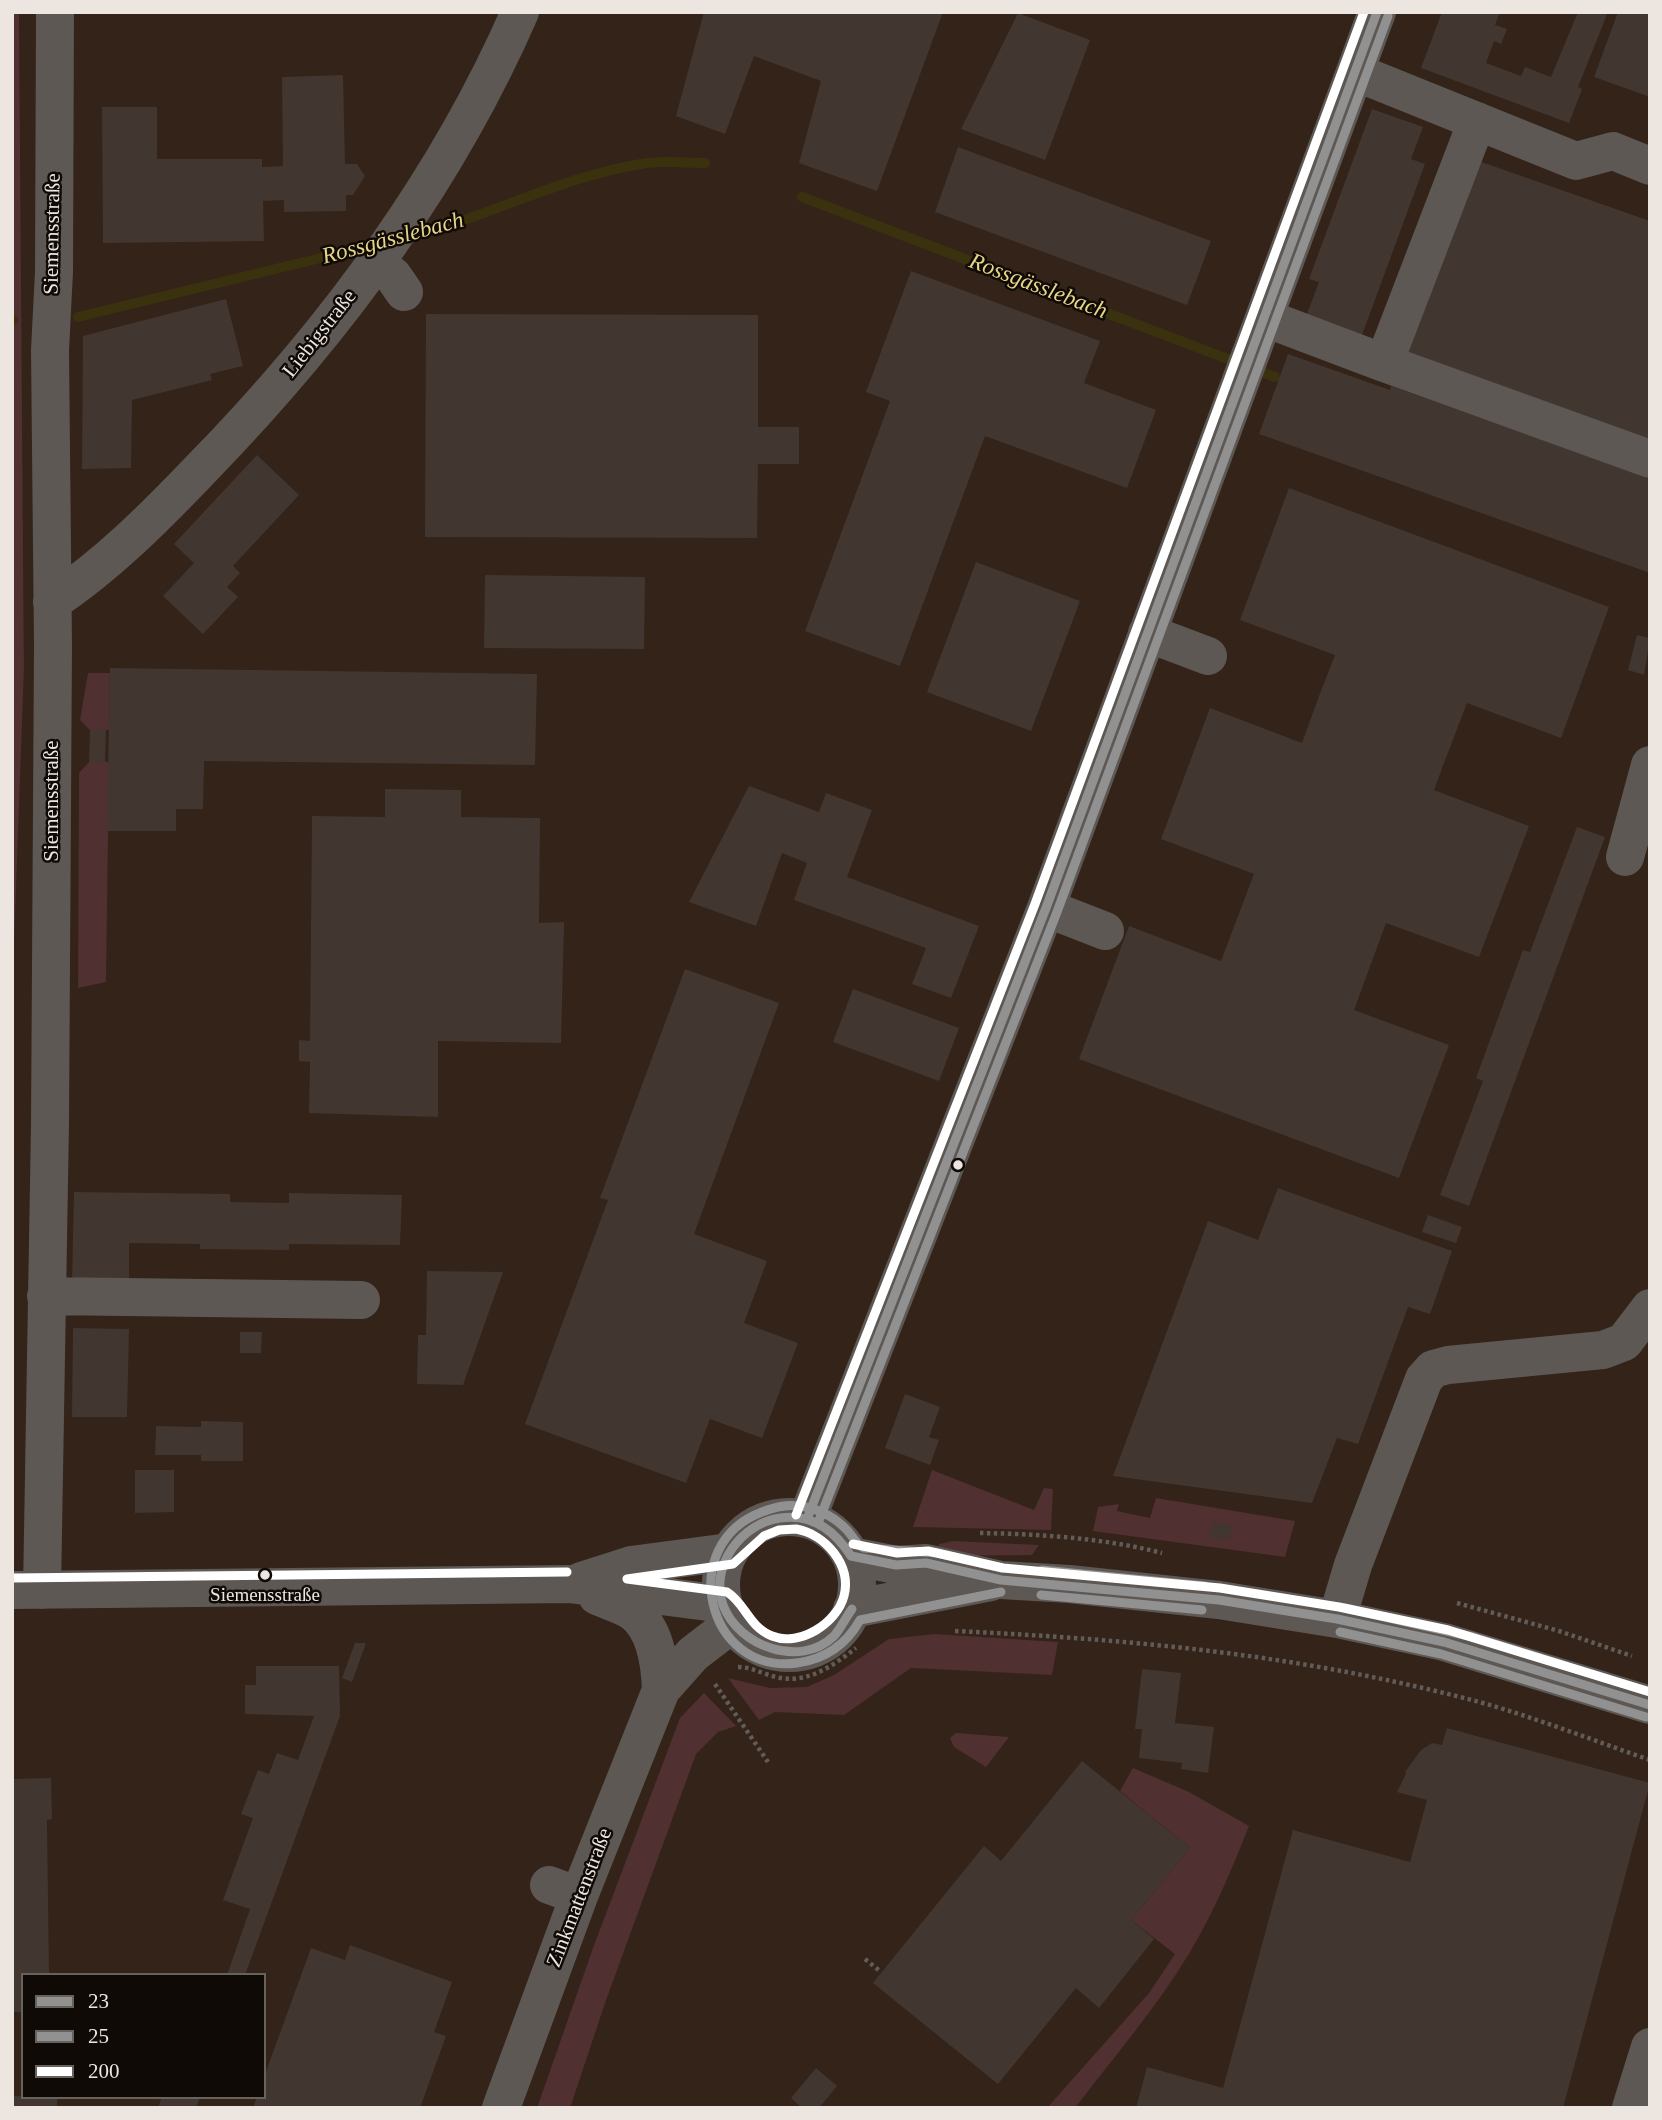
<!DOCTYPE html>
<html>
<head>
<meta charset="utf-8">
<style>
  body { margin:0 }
  #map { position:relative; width:1662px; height:2120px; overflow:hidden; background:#26201c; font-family:Georgia,serif }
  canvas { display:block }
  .frame { position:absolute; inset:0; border:14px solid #ede5df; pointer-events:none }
  .legend { position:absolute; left:21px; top:1973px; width:245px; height:126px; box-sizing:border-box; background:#100a07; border:2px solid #68625d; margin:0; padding:9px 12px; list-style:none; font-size:21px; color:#ede5df }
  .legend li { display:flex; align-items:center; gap:14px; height:35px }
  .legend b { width:35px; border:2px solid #68625d }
</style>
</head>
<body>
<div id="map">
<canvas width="1662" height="2120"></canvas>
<div class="frame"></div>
<ul class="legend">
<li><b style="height:9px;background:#929191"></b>23</li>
<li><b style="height:9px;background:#929191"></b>25</li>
<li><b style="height:9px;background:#fff"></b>200</li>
</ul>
</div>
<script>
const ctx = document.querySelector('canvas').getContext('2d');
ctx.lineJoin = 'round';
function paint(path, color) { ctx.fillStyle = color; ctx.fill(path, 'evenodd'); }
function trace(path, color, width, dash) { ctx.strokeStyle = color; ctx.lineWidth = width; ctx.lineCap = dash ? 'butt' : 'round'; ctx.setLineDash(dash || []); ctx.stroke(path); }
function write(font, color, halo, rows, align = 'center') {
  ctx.font = font + ' Georgia,serif'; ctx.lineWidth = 5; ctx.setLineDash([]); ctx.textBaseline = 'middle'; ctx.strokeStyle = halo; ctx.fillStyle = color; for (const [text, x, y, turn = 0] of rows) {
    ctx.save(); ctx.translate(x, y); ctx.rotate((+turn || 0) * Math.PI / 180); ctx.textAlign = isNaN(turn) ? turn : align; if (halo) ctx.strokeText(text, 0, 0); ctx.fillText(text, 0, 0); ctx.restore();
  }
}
const built = new Path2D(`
  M19,12H1650V2108H12V1001L24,658ZM23,1975H264V2097H23Z`);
const green = new Path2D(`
  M12,12H19L24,668L12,1001Z
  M88,673H110L109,730H90L80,720Z
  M89,762H109L106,982L78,988L79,773Z
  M932,1470L1034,1510L1044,1488L1053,1489L1051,1530L913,1527Z
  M1156,1498L1295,1521L1285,1557L1093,1531L1098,1507L1119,1504L1117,1511L1150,1518Z
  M953,1541L1039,1545L1032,1555L937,1556L939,1544Z
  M934,1634L1058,1642L1052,1675L911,1668L844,1715L775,1712L759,1720L728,1678L770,1688L807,1687L834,1675L889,1639Z
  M704,1693L736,1726L718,1732L696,1754L605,2003L570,2108H537L593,1948L680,1718Z
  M956,1733H957L1009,1737L986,1767L954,1747L950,1738Z
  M1133,1768L1189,1792L1249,1826C1232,1869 1214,1912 1190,1952C1157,2007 1114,2057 1075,2108H1047L1149,1993L1175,1954L1131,1920L1190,1848L1120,1791Z`);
const stream = new Path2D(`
  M802,197L1275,377
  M407,237C487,218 560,177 641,164C661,160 685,163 705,163
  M78,317L374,245
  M12,320H13`);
const building = new Path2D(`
  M704,12H943L877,191L799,163L821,81L754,56L725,134L676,116Z
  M1442,12H1500L1495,25L1507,29L1501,44L1494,41L1486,63L1521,76L1525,67L1551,77L1578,12H1608L1578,87L1582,89L1569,123L1421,68Z
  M1618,12H1650V97L1594,77Z
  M1018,13L1090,40L1045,160L961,129Z
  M343,75L345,164H357L365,176L353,195H346V211L284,212V200L263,201L264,241L103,243L102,107H157V159H262V167L283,166L282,77Z
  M1372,109L1423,127L1411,159L1425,164L1362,335L1307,314L1319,282L1309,279Z
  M958,147L1211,241L1187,305L935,212Z
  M1473,159L1650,221V449L1401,361Z
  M911,271L1100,341L1084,383L1156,410L1127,488L985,436L900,666L805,631L890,401L866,392Z
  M226,299L243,366L210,374L212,380L132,400L131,468L82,469L83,336Z
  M426,314L758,315V427H799V464H758L757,538L425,537Z
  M1288,354L1390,390L1391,386L1650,478V573L1259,434Z
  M257,455L299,495L233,566L240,573L227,587L238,597L203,634L163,596L194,563L174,544Z
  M1289,488L1609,607L1561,738L1467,703L1444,763L1434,790L1529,826L1479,957L1386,923L1354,1010L1449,1045L1399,1178L1079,1059L1129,926L1221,961L1235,924L1254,874L1161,839L1210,708L1302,743L1319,696L1335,655L1240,620Z
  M976,562L1080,601L1031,731L927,692Z
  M485,575L645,577L644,649L484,648Z
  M1637,635L1650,638L1644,675L1628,670Z
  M110,668L537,674L535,765L204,761L203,809H176V831H107Z
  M90,730H106L105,763L89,762Z
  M749,786L819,812L826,793L872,810L847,877L979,926L951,998L912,984L926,948L794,900L807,863L782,853L756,926L689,902Z
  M385,789L461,790V817L540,818L539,923L564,922L561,1043L438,1041V1117L309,1113L310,1062L299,1061V1040L310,1041L312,816L385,817Z
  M1577,827L1605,837L1469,1206L1440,1195L1483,1081L1476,1078L1523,950L1530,952Z
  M685,969L779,1003L694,1234L767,1261L744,1323L798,1343L762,1438L710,1419L686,1483L525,1424L608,1200L600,1198Z
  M853,989L959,1028L939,1081L833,1042Z
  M1278,1188L1452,1251L1430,1314L1408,1307L1358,1444L1337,1438L1312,1503L1113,1476L1208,1221L1258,1240Z
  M74,1192L230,1194V1202L289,1203V1193L402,1195L400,1245L289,1244V1250L200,1249V1244L129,1243V1282L72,1281Z
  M1428,1215L1462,1227L1456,1243L1422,1232Z
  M427,1271L503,1272L463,1385L417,1384L418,1335H426Z
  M73,1328L129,1329L127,1417H72Z
  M240,1332H262L261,1353H240Z
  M905,1394L940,1407L929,1437L939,1440L930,1465L885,1448Z
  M201,1421L243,1422V1461H201V1455H155L156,1426L201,1427Z
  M135,1470H174V1512L135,1513Z
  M1212,1523L1231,1525L1229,1540L1210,1538Z
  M355,1643H366L352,1682L342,1678Z
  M256,1666H339L340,1716L245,1975H227L250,1909L223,1900L253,1818L241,1814L258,1770L269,1774L277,1753L298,1760L314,1716L245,1714V1685H256Z
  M1142,1669L1181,1673L1175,1723L1214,1727L1208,1773L1181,1769L1182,1763L1139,1758L1142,1729H1135Z
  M1447,1728L1650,1783L1563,2108H1136L1147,2067L1223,2088L1293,1830L1410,1862L1427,1800L1397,1792L1406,1774L1405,1772L1421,1750L1432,1743L1442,1745Z
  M1082,1761L1190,1848L1131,1920L1154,1939L1099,2008L1076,1988L998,2084L873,1983L984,1846L1001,1861Z
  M51,1778L52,1819L47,1820L49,1975H23V2012H12V1779Z
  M350,1945L452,1982L434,2032L446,2036L420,2108H253L257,2097H264V2077L311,1948L345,1960Z
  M816,2068L837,2086L819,2108H802L791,2098Z
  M12,2096L57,2097V2108H12Z
  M162,2097H200L196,2108H158Z`);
const path = new Path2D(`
  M980,1533C1039,1534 1104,1538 1162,1553
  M1457,1603L1559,1631L1632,1656
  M955,1631C1125,1639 1282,1653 1448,1694C1517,1710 1583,1737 1650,1760
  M738,1667C753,1667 767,1676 781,1678C810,1683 835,1664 856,1648
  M715,1684L768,1762
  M865,1959L881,1972`);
const minor = new Path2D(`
  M1355,72L1576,161L1613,151L1650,166
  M376,263L393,276L404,292
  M1265,318L1384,363L1477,121
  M1384,363L1650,459
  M52,602C107,565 153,519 199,471C329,338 445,184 520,12
  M1147,633L1208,656
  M1625,857L1650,765
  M1046,908L1105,931
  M46,1296L361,1300
  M721 1585a68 68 0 1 1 136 0a68 68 0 1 1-136 0Z
  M807,1519L1046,908L1377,12
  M851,1556L896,1565L926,1563L1001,1580L1069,1584L1219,1600L1337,1619L1444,1642L1650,1705
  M581,1581L631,1565L729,1552
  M12,1590L569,1584L723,1604
  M42,1590L50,1124L53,646L50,350L54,272L55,12
  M852,1609L991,1582
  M1337,1619L1353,1565L1424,1379L1433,1369L1448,1365L1603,1350L1624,1342L1650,1308
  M661,1690L693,1654L732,1624
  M549,1885L579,1896
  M501,2108L579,1896L661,1690C660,1664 656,1629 633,1612C623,1605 608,1601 597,1596
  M1631,2108L1650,2047`);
const bus1 = new Path2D(`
  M807,1519L1046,908L1377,12
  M851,1556L896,1565L926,1563L1001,1580L1219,1600L1337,1619L1444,1642L1650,1705
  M851,1556C835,1531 812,1513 780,1518C742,1523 709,1566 723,1605C738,1646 800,1669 834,1636C841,1628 846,1617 852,1609`);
const bus2 = new Path2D(`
  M818,1523L1057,912L1388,16
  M1042,1570L1205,1586
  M1001,1592L860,1620C846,1645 826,1659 797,1663C706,1675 676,1544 762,1512C775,1507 786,1504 799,1506C817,1508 834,1517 846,1529C853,1536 856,1545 864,1548L937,1553L1002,1568
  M1041,1595L1202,1610
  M1345,1608L1473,1637L1650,1692
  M1340,1632L1441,1654L1646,1717`);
const bus3 = new Path2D(`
  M796,1515L1035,904L1364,12
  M796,1529C825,1534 852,1565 844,1596C837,1623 800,1647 772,1636C748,1626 746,1604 727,1592L627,1579L733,1564L764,1536L779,1530Z
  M853,1544L897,1553L928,1551L1003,1568L1220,1588L1339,1607L1448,1630L1650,1692
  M12,1578L567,1572`);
const markers = [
  [958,1165,6,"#ede5df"],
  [265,1575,6,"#ede5df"]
];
const busNames = [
  ["Siemensstraße",265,1596]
];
const streetNames = [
  ["Siemensstraße",53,234,-89],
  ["Liebigstraße",320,334,-52],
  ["Siemensstraße",52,801,-90],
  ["Zinkmattenstraße",580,1898,-69]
];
const waterNames = [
  ["Rossgässlebach",393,239,-15],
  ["Rossgässlebach",1038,287,21]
];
paint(built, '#332318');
paint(green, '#503031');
trace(stream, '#3a320e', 10);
paint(building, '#423631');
trace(path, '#625c59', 4.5, [3.5, 3.5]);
trace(minor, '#5d5854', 38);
trace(bus1, '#929191', 9);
trace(bus2, '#929191', 9);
trace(bus3, '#fff', 9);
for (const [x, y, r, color] of markers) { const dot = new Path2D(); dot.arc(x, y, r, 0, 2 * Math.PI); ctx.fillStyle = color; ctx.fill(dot); trace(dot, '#100a07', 2.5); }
write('19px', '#ede5df', '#100a07', busNames);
write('21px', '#ede5df', '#100a07', streetNames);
write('italic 23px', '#e6d586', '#100a07', waterNames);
</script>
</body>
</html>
